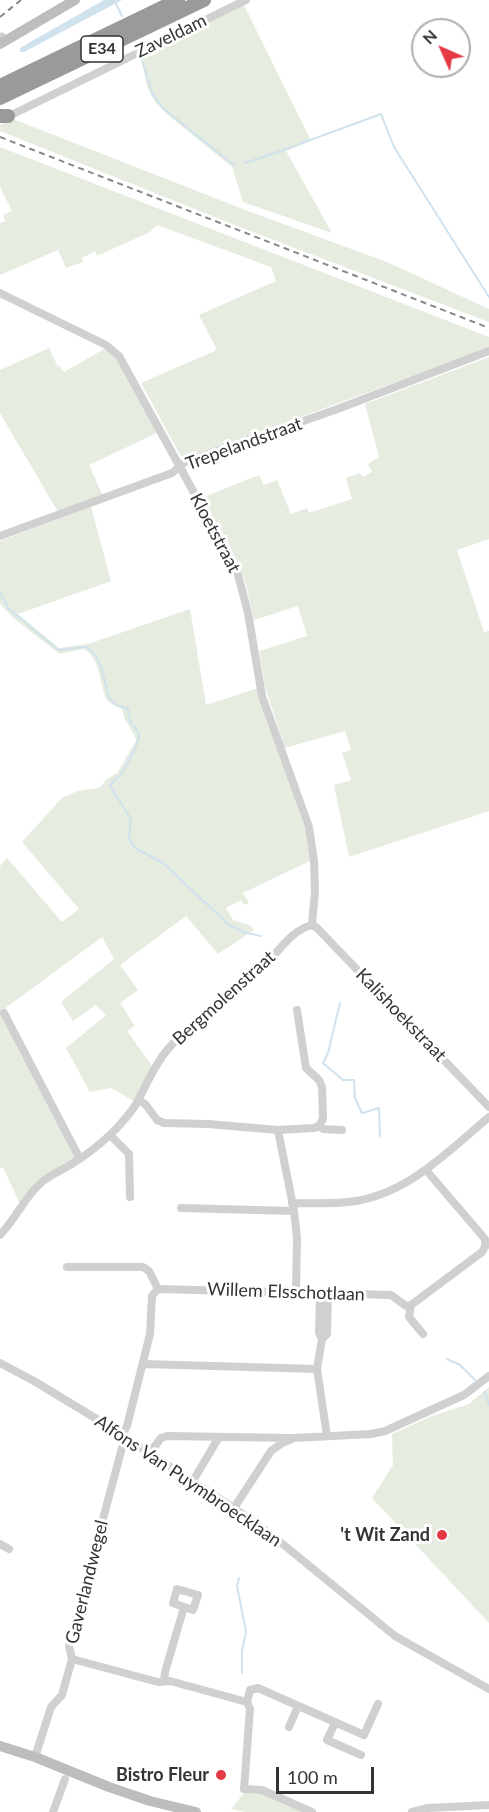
<!DOCTYPE html>
<html>
<head>
<meta charset="utf-8">
<style>
  body { margin:0 }
  #map { position:relative; width:489px; height:1812px; overflow:hidden; background:#fff; font-family:Lato,sans-serif }
  canvas { display:block }
  .north { position:absolute; left:411px; top:18px; width:60px; height:60px; box-sizing:border-box; background:#fff; border:2px solid #adadad; border-radius:50%; rotate:315deg; font-size:16px; font-weight:700; line-height:24px; text-align:center; color:#333 }
  .north::after { content:''; display:block; margin:auto; width:21px; height:27px; background:#e63946; clip-path:polygon(50% 0,100% 100%,50% 72%,0 100%) }
  .scale { position:absolute; left:276px; top:1767px; width:98px; height:27px; box-sizing:border-box; border:3px solid #333; border-top:0; padding-left:8px; font-size:18px; line-height:21px; white-space:nowrap; color:#333; -webkit-text-stroke:4px #fff; paint-order:stroke }
</style>
</head>
<body>
<div id="map">
<canvas width="489" height="1812"></canvas>
<div class="north">N</div>
<div class="scale">100 m</div>
</div>
<script>
const ctx = document.querySelector('canvas').getContext('2d');
ctx.lineJoin = 'round';
function paint(path, color) { ctx.fillStyle = color; ctx.fill(path, 'evenodd'); }
function trace(path, color, width, dash) { ctx.strokeStyle = color; ctx.lineWidth = width; ctx.lineCap = dash ? 'butt' : 'round'; ctx.setLineDash(dash || []); ctx.stroke(path); }
function write(font, color, halo, rows, align = 'center') {
  ctx.font = font + ' Lato,sans-serif'; ctx.lineWidth = 6; ctx.setLineDash([]); ctx.textBaseline = 'middle'; ctx.strokeStyle = halo; ctx.fillStyle = color; for (const [text, x, y, turn = 0] of rows) {
    ctx.save(); ctx.translate(x, y); ctx.rotate((+turn || 0) * Math.PI / 180); ctx.textAlign = isNaN(turn) ? turn : align; if (halo) ctx.strokeText(text, 0, 0); ctx.fillText(text, 0, 0); ctx.restore();
  }
}
const green = new Path2D(`
  M244,5L311,141L286,151L332,233L243,202L232,167L168,115L155,102L147,87L141,56Z
  M13,119L248,211L387,262L489,309V322L242,228L0,131V125Z
  M0,147L489,337V348L183,460L141,383L217,350L199,315L276,281L271,267L157,225L150,232L97,256L95,251L82,258L83,262L66,268L58,250L0,275V223L5,221L3,215L12,211L0,187Z
  M49,348L58,367L60,366L64,372L104,349L114,355L159,432L89,465L103,496L58,512L0,413V370Z
  M489,357V539L457,550L484,632L489,631V811L349,857L334,785L351,780L342,753L351,750L345,731L285,748L265,687L259,651L307,636L298,606L254,620L245,580L226,538L201,498L259,475L264,485L277,480L291,514L307,508L309,513L352,499L346,478L360,473L363,477L372,472L368,464L379,457L365,404Z
  M91,507L111,581L18,614L59,648L88,644L190,609L206,705L258,688L306,832L310,861L243,893L249,903L244,905L241,900L226,908L233,920L250,925L254,930L218,954L186,916L120,965L138,990L120,1003L135,1026L127,1031L152,1066L135,1102L111,1088L90,1092L66,1048L106,1015L96,1005L73,1021L61,1002L114,959L102,937L0,1012L78,1156L40,1179L20,1204L3,1167L0,1168V866L7,858L62,922L79,909L22,842L62,798L78,791L99,788L107,779L117,773L136,741L135,736L124,718L122,709C118,707 112,705 109,702C99,694 103,659 84,649L60,654L13,618L0,604V541Z
  M489,1387V1623L372,1498L393,1465L392,1434L432,1416L469,1404Z
  M254,1790L304,1812H245L231,1809L244,1793Z`);
const water = new Path2D(`
  M104,0H122L24,52H20V48Z`);
const stream = new Path2D(`
  M114,0L122,16
  M137,46V49
  M140,55L153,95L164,109L235,166
  M245,163L275,153L381,114L394,147L489,297
  M0,592L8,608L58,650L86,647C109,662 102,695 114,703C118,706 124,707 128,709C128,726 135,723 139,735C140,741 126,766 123,771C119,778 113,779 110,786L131,819L129,838L135,848L163,863L229,925L243,932L261,936
  M340,1003L328,1053L323,1063L343,1080H354L355,1098L362,1113L379,1108L380,1136
  M447,1359L460,1365L475,1380
  M485,1392L489,1405
  M239,1578L237,1586L246,1632L242,1651V1673`);
const minor = new Path2D(`
  M5,118L246,0
  M0,293L106,345L119,356L237,571L248,613L262,696L309,827L314,861L315,891L312,925
  M0,536L172,473L185,462L335,410L489,351
  M312,925L317,928L489,1107
  M297,1010L306,1068L319,1080L322,1087L323,1119L319,1126
  M4,1013L80,1159
  M139,1100L146,1105L157,1120L164,1123L208,1124L278,1130L314,1128L319,1126L323,1129L342,1130
  M278,1130L294,1211L297,1238L296,1292
  M110,1135L129,1154L130,1197
  M292,1203C311,1203 330,1204 348,1202C405,1197 447,1152 489,1117
  M181,1208L294,1211
  M0,1235C16,1219 25,1196 42,1182C50,1175 61,1171 70,1165C87,1155 102,1143 116,1129C123,1121 131,1113 136,1104C147,1085 153,1066 168,1049C195,1018 229,995 261,969C278,954 289,931 312,925
  M158,1289L391,1295L406,1306L411,1305L482,1252L485,1247V1239L426,1170
  M320,1293L319,1333L322,1339
  M411,1305L409,1317L423,1334
  M0,1363L34,1381L100,1421L234,1508L273,1536L395,1636L489,1689
  M143,1364L317,1369
  M327,1436L317,1369L322,1339L327,1334L328,1293
  M149,1454L161,1438L167,1436L292,1438
  M193,1481L219,1437
  M234,1508L271,1451L282,1443L294,1438L371,1434L385,1431L464,1395L489,1376
  M0,1544L9,1549
  M72,1659L158,1682L170,1681L247,1702
  M164,1681L165,1672L184,1607L193,1610L198,1595L177,1589L173,1603L184,1607
  M335,1723L327,1740L361,1755
  M289,1727L298,1706
  M35,1757L51,1707L62,1695L72,1659L69,1646L123,1444V1434L127,1426L150,1334L152,1296L158,1289L149,1271L143,1267H67
  M53,1812L65,1779
  M312,1812L262,1790L244,1789L250,1709L247,1702L250,1690L258,1688L364,1735L378,1704
  M412,1812L428,1808L489,1805`);
const tertiary = new Path2D(`
  M0,37H2`);
const secondary = new Path2D(`
  M0,44L75,0
  M0,1746L35,1757L109,1787L150,1801L196,1812`);
const motorway = new Path2D(`
  M0,86L178,0
  M0,98L204,0
  M0,116H8`);
const rail = new Path2D(`
  M0,17L21,0
  M0,137L489,328`);
const markers = [
  [442,1535,6,"#e63946"],
  [221,1775,6,"#e63946"]
];
const shields = [
  [102,49,42]
];
const shieldNames = [
  ["E34",102,49]
];
const streetNames = [
  ["Zaveldam",171,36,-26],
  ["Trepelandstraat",244,444,-20],
  ["Kloetstraat",215,533,62],
  ["Bergmolenstraat",224,998,-42],
  ["Kalishoekstraat",401,1015,46],
  ["Willem Elsschotlaan",286,1292,2],
  ["Alfons Van Puymbroecklaan",188,1481,34],
  ["Gaverlandwegel",87,1582,-76]
];
const poiNames = [
  ["'t Wit Zand",430,1535],
  ["Bistro Fleur",209,1775]
];
paint(green, '#e6ecdf');
paint(water, '#cfe2ee');
trace(stream, '#cfe2ee', 2);
trace(minor, '#d0d0d0', 8);
trace(tertiary, '#d0d0d0', 9);
trace(secondary, '#bdbdbd', 10);
trace(motorway, '#9a9a9a', 14);
trace(rail, '#888', 2, [6, 4.5]);
for (const [x, y, r, color] of markers) { const dot = new Path2D(); dot.arc(x, y, r, 0, 2 * Math.PI); ctx.fillStyle = color; ctx.fill(dot); trace(dot, '#fff', 2); }
for (const [x, y, w] of shields) { const box = new Path2D(); box.roundRect(x - w / 2, y - 13, w, 26, 4.5); ctx.fillStyle = '#fff'; ctx.fill(box); trace(box, '#333', 1.5); }
write('bold 16px', '#333', null, shieldNames);
write('18px', '#333', '#fff', streetNames);
write('bold 18px', '#333', '#fff', poiNames, 'right');
</script>
</body>
</html>
